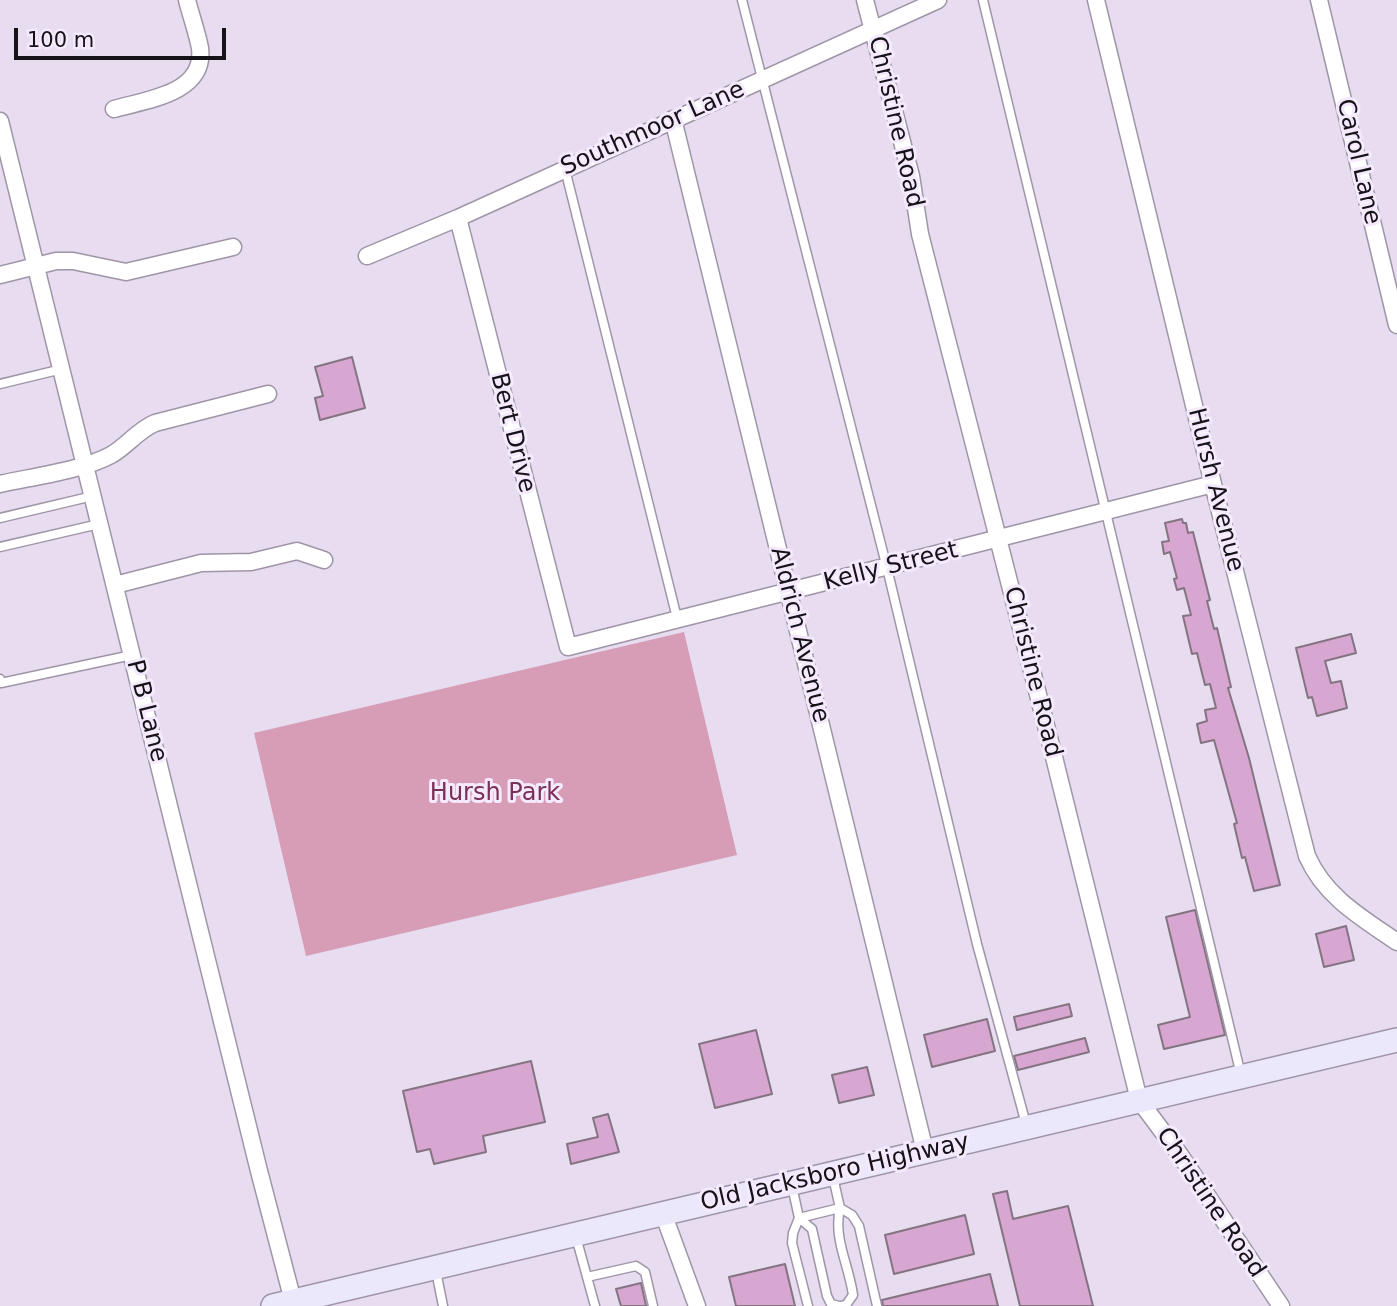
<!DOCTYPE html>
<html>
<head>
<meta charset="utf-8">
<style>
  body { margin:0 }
  #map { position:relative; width:1397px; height:1306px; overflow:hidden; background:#e7dcf0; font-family:"DejaVu Sans",sans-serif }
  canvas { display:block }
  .scale { position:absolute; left:14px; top:28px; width:212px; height:32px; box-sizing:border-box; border:4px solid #151218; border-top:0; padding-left:9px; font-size:21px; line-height:24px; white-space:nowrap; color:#151218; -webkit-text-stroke:5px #f5eafd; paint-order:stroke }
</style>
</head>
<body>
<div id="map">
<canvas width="1397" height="1306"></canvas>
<div class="scale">100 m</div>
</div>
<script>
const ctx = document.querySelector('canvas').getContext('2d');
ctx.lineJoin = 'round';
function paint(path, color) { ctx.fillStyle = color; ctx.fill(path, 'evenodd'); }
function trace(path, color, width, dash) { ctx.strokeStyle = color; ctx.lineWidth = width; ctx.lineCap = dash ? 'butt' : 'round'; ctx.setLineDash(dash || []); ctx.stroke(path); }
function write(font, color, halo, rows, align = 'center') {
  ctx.font = font + ' "DejaVu Sans",sans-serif'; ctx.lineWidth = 6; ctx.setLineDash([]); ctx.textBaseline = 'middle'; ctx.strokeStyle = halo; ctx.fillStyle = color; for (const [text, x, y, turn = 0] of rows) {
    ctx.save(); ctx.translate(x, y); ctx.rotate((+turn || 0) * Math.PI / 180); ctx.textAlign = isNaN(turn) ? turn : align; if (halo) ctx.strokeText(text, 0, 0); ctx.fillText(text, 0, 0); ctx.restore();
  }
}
const green = new Path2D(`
  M684,632L737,855L306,956L254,733Z`);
const building = new Path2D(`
  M352,357L365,408L320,420L315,398L323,396L315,367Z
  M1182,519L1183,523H1186L1188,533L1193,532L1210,600L1207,601L1214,629L1217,628L1231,687L1228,688L1249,758L1280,885L1254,891L1245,857L1242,858L1234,824L1237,823L1214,740L1201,743L1197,724L1207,721L1205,710L1216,708L1210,684L1205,685L1197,653L1192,654L1183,616L1191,615L1184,588L1177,590L1174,579L1177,578L1170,552L1164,554L1162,542L1169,541L1165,523Z
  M1351,634L1356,653L1325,661L1331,683L1341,681L1347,708L1317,716L1312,697L1308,698L1296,648Z
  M1195,910L1225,1035L1164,1049L1158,1025L1190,1017L1166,917Z
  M1346,926L1354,960L1324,967L1316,934Z
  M1069,1004L1072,1016L1017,1030L1014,1017Z
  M987,1019L995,1051L932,1067L924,1035Z
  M756,1030L772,1094L715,1108L699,1044Z
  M1085,1038L1089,1052L1018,1070L1014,1056Z
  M531,1061L545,1122L483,1136L486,1152L434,1164L430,1149L417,1152L403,1091Z
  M867,1067L874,1095L839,1103L832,1075Z
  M608,1114L619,1152L571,1164L567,1144L598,1137L593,1118Z
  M1007,1191L1013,1219L1068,1206L1093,1306H1020L993,1194Z
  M965,1215L974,1254L894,1274L885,1235Z
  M785,1264L795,1306H736L729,1277Z
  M990,1274L998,1306H883L882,1300Z
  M641,1283L646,1306H621L616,1289Z`);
const service = new Path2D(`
  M742,0L887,568L977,944L1026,1124
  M983,0L1241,1075
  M565,169L677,618
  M0,384L62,369
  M0,518L93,496
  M0,547L99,524
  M0,679L1,683L132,655
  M833,1177L840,1208L852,1215L859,1226L877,1306
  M792,1186L799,1218L793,1233L792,1243L808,1306
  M799,1218L840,1208C833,1239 849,1265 853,1295L846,1305L841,1306
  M799,1218L812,1229L827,1296L831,1304L839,1306
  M576,1237L595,1306
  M436,1271L443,1306
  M587,1277L636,1266L645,1272L653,1306`);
const minor = new Path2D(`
  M865,0L911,176L920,234L1053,753L1139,1100L1180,1155L1281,1306
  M1096,0L1213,484L1307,856C1325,897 1362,918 1397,942
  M1319,0L1397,325
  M114,109C145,100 206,94 200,48C197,32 191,16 187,0
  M673,119L925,1151
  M0,121L259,1171L293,1301
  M458,218L568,647L1213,484
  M367,256L458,218L938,0
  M0,275L56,261H73L126,272L233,247
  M0,484C31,477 84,470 111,455C127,446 138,430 155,423L268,394
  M115,585L201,563L251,562L297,551L324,560
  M663,1213L697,1306`);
const secondary = new Path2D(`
  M273,1306L1397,1040`);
const streetNames = [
  ["Christine Road",895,122,77],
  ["Southmoor Lane",653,129,-24],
  ["Carol Lane",1358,162,77],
  ["Bert Drive",512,433,76],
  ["Hursh Avenue",1215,490,76],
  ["Kelly Street",891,567,-14],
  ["Aldrich Avenue",799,635,76],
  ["Christine Road",1032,672,76],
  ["P B Lane",146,711,76],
  ["Old Jacksboro Highway",835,1173,-13],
  ["Christine Road",1210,1203,56]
];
const parkNames = [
  ["Hursh Park",495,794]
];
paint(green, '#d79db6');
paint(building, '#d8a7d1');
trace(building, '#847482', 2);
trace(service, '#9f95a7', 11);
trace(minor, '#9f95a7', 19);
trace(secondary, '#9f95a7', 26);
trace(service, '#fff', 8);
trace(minor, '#fff', 16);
trace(secondary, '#ece8fc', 23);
write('24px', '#151218', '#f5eafd', streetNames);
write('24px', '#7a3156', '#f5eafd', parkNames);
</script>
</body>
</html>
